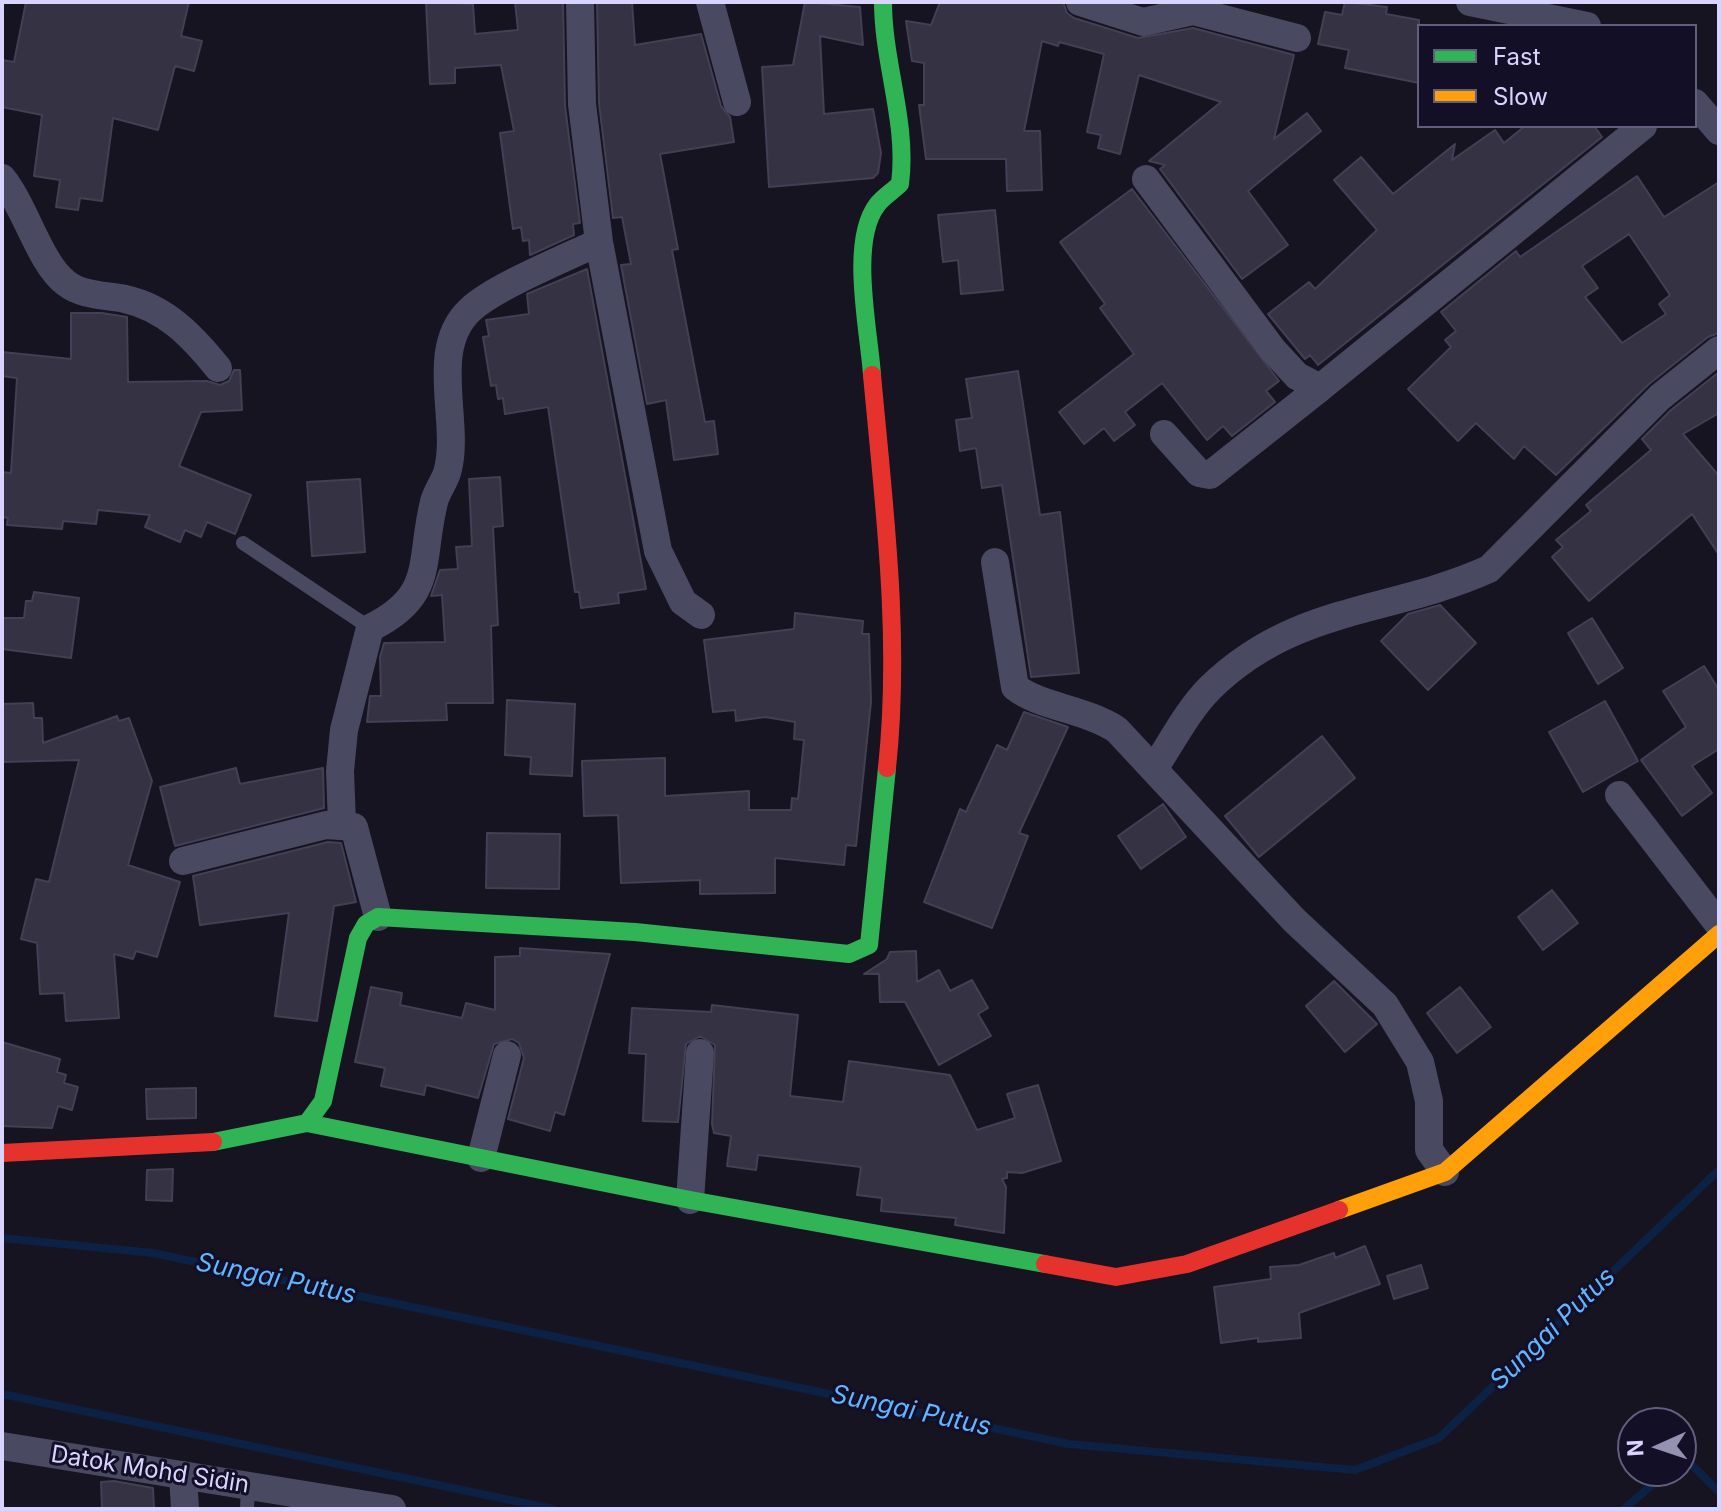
<!DOCTYPE html>
<html>
<head>
<meta charset="utf-8">
<style>
  body { margin:0 }
  #map { position:relative; width:1721px; height:1511px; overflow:hidden; background:#161421; font-family:Inter,sans-serif }
  canvas { display:block }
  .frame { position:absolute; inset:0; border:4px solid #d9d4ff; pointer-events:none }
  .legend { position:absolute; left:1417px; top:24px; width:280px; height:104px; box-sizing:border-box; background:#130f26; border:2px solid #625e7d; margin:0; padding:10px 14px; list-style:none; font-size:24px; color:#d9d4ff }
  .legend li { display:flex; align-items:center; gap:16px; height:40px }
  .legend b { width:40px; border:2px solid #625e7d }
  .north { position:absolute; left:1617px; top:1407px; width:80px; height:80px; box-sizing:border-box; background:#130f26; border:2px solid #625e7d; border-radius:50%; rotate:267deg; font-size:22px; font-weight:700; line-height:32px; text-align:center; color:#d9d4ff }
  .north::after { content:''; display:block; margin:auto; width:28px; height:36px; background:#9591b1; clip-path:polygon(50% 0,100% 100%,50% 72%,0 100%) }
</style>
</head>
<body>
<div id="map">
<canvas width="1721" height="1511"></canvas>
<div class="frame"></div>
<ul class="legend">
<li><b style="height:10px;background:#30b455"></b>Fast</li>
<li><b style="height:10px;background:#ff9f0a"></b>Slow</li>
</ul>
<div class="north">N</div>
</div>
<script>
const ctx = document.querySelector('canvas').getContext('2d');
ctx.lineJoin = 'round';
function trace(path, color, width, dash) { ctx.strokeStyle = color; ctx.lineWidth = width; ctx.lineCap = dash ? 'butt' : 'round'; ctx.setLineDash(dash || []); ctx.stroke(path); }
function paint(path, color) { ctx.fillStyle = color; ctx.fill(path, 'evenodd'); }
function write(font, color, halo, rows, align = 'center') {
  ctx.font = font + ' Inter,sans-serif'; ctx.lineWidth = 6; ctx.setLineDash([]); ctx.textBaseline = 'middle'; ctx.strokeStyle = halo; ctx.fillStyle = color; for (const [text, x, y, turn = 0] of rows) {
    ctx.save(); ctx.translate(x, y); ctx.rotate((+turn || 0) * Math.PI / 180); ctx.textAlign = isNaN(turn) ? turn : align; if (halo) ctx.strokeText(text, 0, 0); ctx.fillText(text, 0, 0); ctx.restore();
  }
}
const stream = new Path2D(`
  M2,1238L153,1253L1069,1444L1355,1470L1439,1438L1719,1170
  M2,1394L553,1509
  M1681,1460L1684,1457L1719,1492
  M1624,1509L1668,1471`);
const building = new Path2D(`
  M26,2H189L181,36L202,41L194,71L175,66L158,130L113,118L102,201L80,198L78,210L56,207L60,180L34,176L42,115L2,107V60L14,62Z
  M426,2L473,4L475,34L518,30L515,2H563L565,106L580,223L573,224L574,235L530,255L529,240L523,241L521,227L513,229L500,133L514,131L501,65L455,68V83L430,84Z
  M597,2H632L635,45L701,34L721,106L730,117L734,142L660,154L678,249L672,250L705,422L714,421L718,454L674,460L666,400L647,404L621,265L631,264L622,217L613,218L599,103Z
  M805,2L860,7L863,45L820,36L824,114L873,109L881,153L878,173L873,178L769,187L762,67L793,65Z
  M940,2H1063L1067,13L1074,18L1138,38L1193,28L1294,55L1274,139L1307,113L1321,131L1248,191L1288,245L1242,279L1160,169L1165,165L1149,161L1221,102L1139,75L1120,154L1098,148L1101,135L1087,132L1104,54L1059,42L1058,46L1042,41L1024,131H1040L1042,190L1007,191L1006,159H926L919,105H924V63L912,61L906,21L931,25Z
  M1345,2L1387,7L1386,14L1419,20V83L1345,68L1349,50L1318,44L1325,12L1342,15Z
  M1525,126H1594L1602,137L1318,365L1310,355L1305,359L1268,314L1309,282L1315,289L1377,230L1334,180L1361,157L1393,194L1455,144L1452,160L1495,130L1504,143Z
  M1637,176L1664,217L1719,182V333L1708,337L1649,384L1556,475L1524,446L1514,459L1476,423L1458,441L1408,389L1451,347L1445,340L1456,331L1441,312L1516,251L1520,257ZM1629,234L1670,295L1659,304L1666,314L1622,343L1585,297L1598,288L1582,266Z
  M1132,189L1279,381L1266,391L1275,402L1232,436L1223,426L1207,440L1162,383L1125,412L1135,425L1114,441L1104,428L1084,444L1059,412L1134,354L1100,308L1105,304L1060,242Z
  M995,210L1003,290L961,294L958,260L943,262L938,215Z
  M587,269L646,589L618,593L619,603L581,608L579,592H575L548,407L505,414L503,398L498,399L496,385L491,386L483,337L489,336L486,320L529,314L527,294Z
  M71,313H102L127,317L128,382L207,381L220,385L229,381L234,370H240L242,410L201,412L179,466L251,495L235,534L207,522L201,537L185,530L180,542L145,527L150,515L98,510L96,524L63,521L62,529L7,525L8,518L2,517V472L11,473L17,378L2,376V352L71,359Z
  M1018,371L1040,515L1060,512L1079,673L1031,677L1002,485L982,488L976,448L960,451L956,420L972,418L966,379Z
  M1719,372V413L1683,434L1719,476V555L1692,514L1589,601L1552,557L1563,547L1556,540L1591,511L1586,505L1651,450L1642,439L1671,410Z
  M500,477L503,526L493,527L498,625L491,626L493,703H446L447,720L367,722L370,696H381L380,657L384,643L445,642L442,595L431,596L440,570L458,569L456,547L472,546L469,479Z
  M360,479L365,552L312,556L307,482Z
  M34,592L79,598L71,658L2,649V618H24L26,601H32Z
  M1440,605L1476,643L1428,690L1381,641L1408,614Z
  M795,613L863,621L862,634H869L871,702L856,846L846,845L844,865L775,858V893L700,894V880L621,883L618,815L584,816L582,761L665,758V796L749,791V810H791L792,798L798,799L804,740L794,739L795,722L765,717L736,721L735,710L713,712L704,640L794,629Z
  M1592,618L1623,668L1598,684L1568,633Z
  M1704,666L1719,690V749L1692,766L1712,793L1682,816L1641,760L1686,727L1663,691Z
  M507,700L575,704L572,776L530,774L531,757L505,755Z
  M1605,701L1638,761L1583,792L1549,732Z
  M33,703L34,718H42L43,743L117,716L119,721L129,718L152,781L128,865L180,882L157,957L136,951L133,959L114,954L119,1018L66,1021L64,993L40,994L37,943L21,939L36,879L49,882L79,760L2,762V704Z
  M1024,712L1068,727L1019,833L1028,836L992,928L924,902L960,809L966,812L997,745L1007,750Z
  M1322,736L1355,778L1259,857L1225,816Z
  M236,768L240,784L323,768L324,808L175,846L160,787Z
  M1163,804L1186,837L1141,869L1118,836Z
  M487,833L560,834L559,889L486,888Z
  M328,842L341,843L356,902L334,906L317,1021L275,1016L289,913L200,925L193,876Z
  M1552,890L1578,923L1543,950L1518,917Z
  M520,948L610,954L564,1115L555,1112L550,1131L508,1119L524,1058L519,1043L512,1039L494,1044L478,1098L426,1085L424,1095L381,1086L385,1068L355,1062L371,987L402,993L400,1005L462,1018L466,1003L495,1010V957L520,956Z
  M916,951L917,982L939,970L950,991L972,980L988,1008L978,1014L991,1036L939,1065L905,1002H880L879,974H864L887,959L890,952Z
  M1334,981L1377,1024L1345,1052L1306,1006Z
  M1460,987L1491,1027L1457,1053L1427,1013Z
  M712,1005L798,1015L790,1096L843,1102L849,1061L950,1075L977,1130L1015,1118L1007,1094L1038,1085L1061,1161L1022,1173L1007,1172V1178L1002,1179L1006,1187L1004,1233L955,1225L956,1218L881,1211L882,1198L857,1195L861,1167L758,1155L756,1170L727,1166L731,1136L714,1133L712,1124L715,1045L700,1036L686,1044L678,1122L643,1121L646,1054L629,1053L632,1008L711,1012Z
  M2,1042L60,1059L57,1072L66,1075L64,1083L78,1087L72,1110L58,1106L52,1128L2,1126Z
  M196,1088V1118L147,1119L146,1089Z
  M173,1169L172,1201L146,1200L147,1170Z
  M1365,1246L1380,1284L1299,1313L1301,1338L1258,1342V1338L1221,1343L1214,1287L1271,1279L1270,1267L1299,1265L1334,1253L1335,1258Z
  M1421,1265L1428,1288L1394,1299L1387,1276Z
  M114,1481L153,1488L154,1509H102L101,1482Z`);
const lane = new Path2D(`
  M243,543L370,628
  M247,1509L248,1486`);
const street = new Path2D(`
  M580,2L582,104L599,242L658,551L683,602L701,615
  M710,2L737,102
  M1080,2L1143,22L1193,11L1297,38
  M1470,2L1587,26
  M1695,103L1719,131
  M2,178C25,206 40,264 66,283C82,296 106,295 125,299C166,308 193,337 218,368
  M1146,179L1273,350L1297,376L1320,388L1643,126
  M1164,434L1199,473L1210,475L1320,388
  M995,562L1015,687C1040,707 1086,709 1117,730L1294,920L1385,1005L1420,1062L1429,1101V1150L1445,1172
  M1154,769C1171,743 1188,710 1210,688C1295,605 1389,614 1489,569L1660,397L1719,350
  M1619,795L1719,925
  M342,824L340,771L344,730L370,628C436,596 419,562 434,502C437,490 446,480 448,469C460,420 428,349 470,310C494,287 566,258 599,242
  M183,861L326,825L354,827L378,917
  M481,1158L507,1055
  M690,1200L700,1053
  M2,1446L392,1509
  M183,1475L185,1509`);
const fast = new Path2D(`
  M872,375C869,330 849,242 877,205C883,197 893,191 900,184C908,123 883,63 883,2
  M307,1123L323,1101L358,938L366,924L378,917L635,932L849,954L869,945L887,768
  M213,1142L307,1123L690,1200L1045,1264`);
const slow = new Path2D(`
  M1339,1210L1445,1172L1719,934`);
const jam = new Path2D(`
  M872,375C884,506 901,637 887,768
  M2,1153L213,1142
  M1045,1264L1116,1277L1187,1264L1339,1210`);
const streetNames = [
  ["Datok Mohd Sidin",150,1470,9]
];
const waterNames = [
  ["Sungai Putus",276,1279,12],
  ["Sungai Putus",1553,1329,-44],
  ["Sungai Putus",911,1411,12]
];
trace(stream, '#0d2144', 8);
paint(building, '#343243');
trace(building, '#433f54', 2);
trace(lane, '#4a4962', 14);
trace(street, '#4a4962', 28);
trace(fast, '#30b455', 18);
trace(slow, '#ff9f0a', 18);
trace(jam, '#e5322d', 18);
write('24px', '#d9d4ff', '#130f26', streetNames);
write('italic 26px', '#62b6ff', '#130f26', waterNames);
</script>
</body>
</html>
